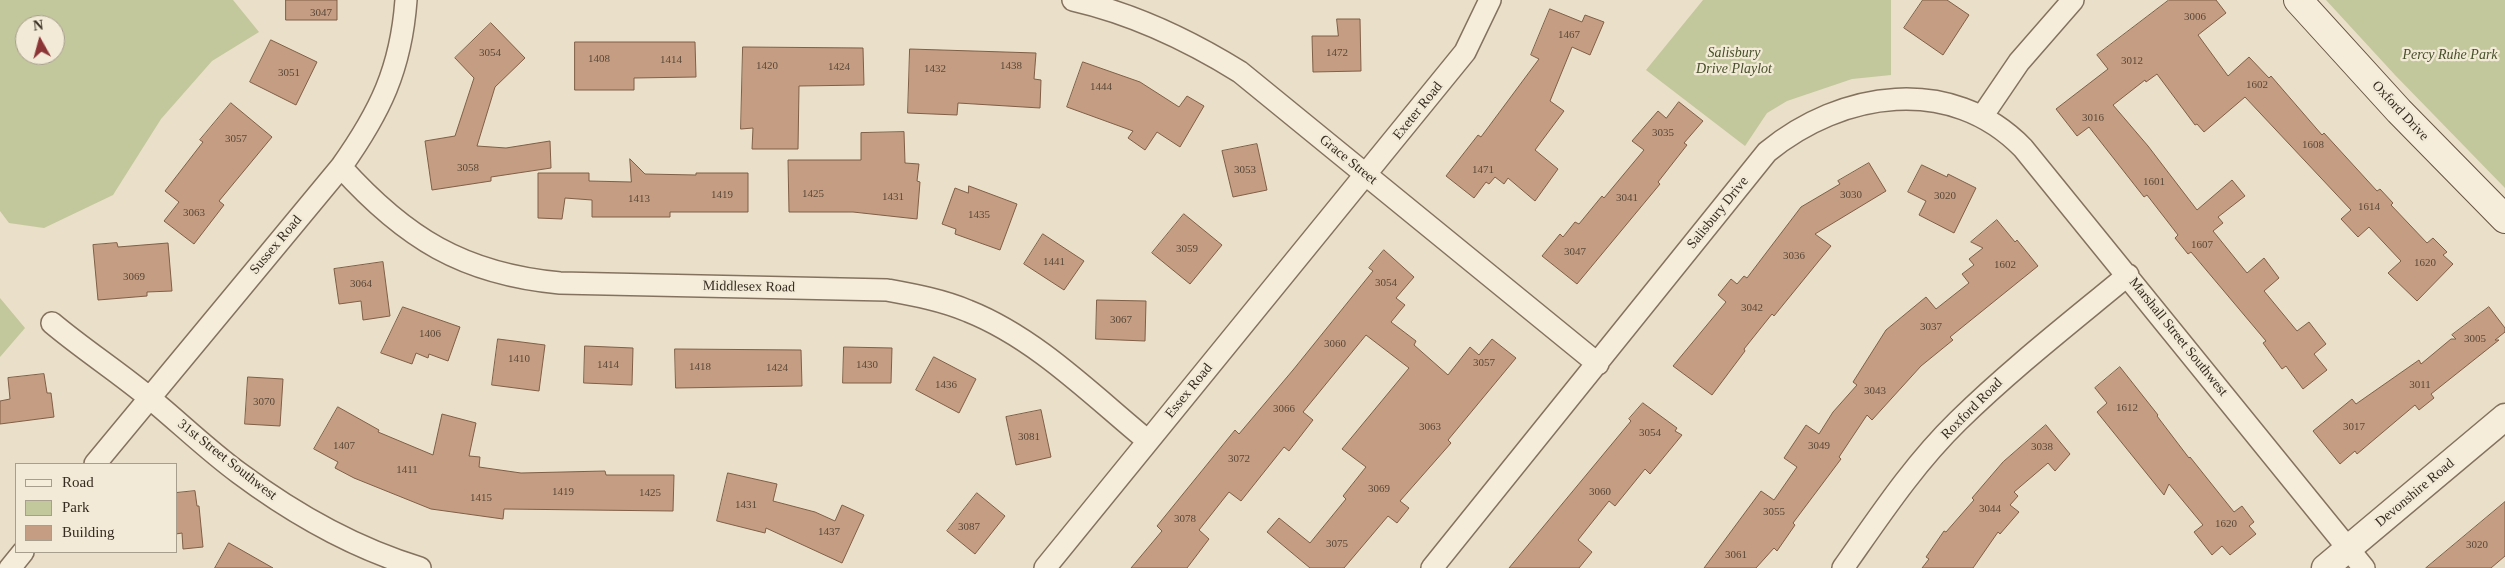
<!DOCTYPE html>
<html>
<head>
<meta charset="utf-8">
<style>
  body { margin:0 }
  #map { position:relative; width:2505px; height:568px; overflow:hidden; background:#eadfc8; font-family:"Times New Roman",serif }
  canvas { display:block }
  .legend { position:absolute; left:15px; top:463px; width:162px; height:90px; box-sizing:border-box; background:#f2ead6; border:1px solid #a79e8e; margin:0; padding:6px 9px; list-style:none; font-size:15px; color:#362b21 }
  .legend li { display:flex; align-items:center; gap:10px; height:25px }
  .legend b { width:25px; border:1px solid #a79e8e }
  .north { position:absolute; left:15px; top:15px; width:50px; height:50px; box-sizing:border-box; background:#f2ead6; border:1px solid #a79e8e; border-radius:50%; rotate:353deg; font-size:14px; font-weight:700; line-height:20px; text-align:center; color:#362b21 }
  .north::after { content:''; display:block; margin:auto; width:18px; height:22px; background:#8c3536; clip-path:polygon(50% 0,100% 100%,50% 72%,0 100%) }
</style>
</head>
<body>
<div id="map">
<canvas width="2505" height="568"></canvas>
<ul class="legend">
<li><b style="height:6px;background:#f5edda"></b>Road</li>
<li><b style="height:14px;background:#c2c79c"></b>Park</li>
<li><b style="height:14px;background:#c49d82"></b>Building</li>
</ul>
<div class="north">N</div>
</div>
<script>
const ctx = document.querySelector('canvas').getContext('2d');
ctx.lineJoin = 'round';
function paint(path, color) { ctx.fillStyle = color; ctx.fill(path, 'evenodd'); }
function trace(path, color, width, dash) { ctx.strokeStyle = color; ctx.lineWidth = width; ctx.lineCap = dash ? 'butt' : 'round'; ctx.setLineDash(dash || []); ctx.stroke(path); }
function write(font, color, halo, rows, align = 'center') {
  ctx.font = font + ' "Times New Roman",serif'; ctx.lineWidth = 4.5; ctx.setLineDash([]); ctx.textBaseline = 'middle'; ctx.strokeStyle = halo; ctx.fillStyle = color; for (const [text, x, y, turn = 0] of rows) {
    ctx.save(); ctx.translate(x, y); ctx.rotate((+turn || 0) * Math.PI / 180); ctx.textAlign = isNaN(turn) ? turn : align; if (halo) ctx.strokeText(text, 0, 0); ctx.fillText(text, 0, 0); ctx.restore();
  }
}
const green = new Path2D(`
  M0,0H233L259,32L212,61L161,119L113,195L44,228L9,223L0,211ZM25,25H55V55H25Z
  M1703,0H1891V75L1852,79L1787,101L1767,113L1745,146L1646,70Z
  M2326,0H2505V188L2395,75Z
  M0,298L25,328L0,357Z`);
const building = new Path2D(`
  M286,0H337V20H286Z
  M1923,0H1947L1969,15L1943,55L1904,28Z
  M2169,0H2216L2226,13L2198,35L2228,76L2249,57L2269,78L2271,76L2322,135L2324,133L2377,191L2380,189L2393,203L2391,205L2427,243L2433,238L2447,252L2443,255L2453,264L2417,301L2388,273L2401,261L2369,227L2358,237L2341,219L2351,210L2245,97L2204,132L2197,124L2195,125L2157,74L2146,82L2145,80L2113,105L2148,146L2197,210L2232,180L2245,196L2218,217L2223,223L2213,231L2247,273L2264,258L2279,278L2264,291L2297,331L2309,322L2326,344L2314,354L2327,370L2303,389L2286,366L2282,369L2263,343L2266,341L2191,252L2188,254L2175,238L2178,235L2147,195L2144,197L2089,127L2077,136L2056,109L2108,69L2097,55Z
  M1550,9L1582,22L1585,15L1604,22L1590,55L1572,47L1550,101L1564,111L1535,150L1558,169L1535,201L1508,178L1504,184L1495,177L1489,184L1486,182L1474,198L1446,176L1478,135L1481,137L1539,59L1531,55Z
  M1337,19H1360L1361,71L1313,72L1312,36H1338Z
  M491,23L525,58L495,87L477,146L506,148L550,141L551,168L491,177V181L432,190L425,141L455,136L474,78L455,58Z
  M271,40L317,62L296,105L250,82Z
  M575,42H695L696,77L634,78V90H575Z
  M743,47L863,48L864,85L799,86L798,149H752L753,128L741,129Z
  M910,49L1036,53L1034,79L1041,80L1040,108L958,103L957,115L908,113Z
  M1083,62L1140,82L1179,107L1187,96L1204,106L1180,147L1157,132L1145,150L1128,138L1133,131L1067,107Z
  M1679,102L1703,121L1684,143L1687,145L1658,182L1660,184L1577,284L1542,256L1560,234L1563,237L1575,222L1579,224L1602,196L1604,198L1644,150L1632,141L1658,111L1666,118Z
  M231,103L272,137L219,201L224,205L194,244L164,221L179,202L165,191L203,142L200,140Z
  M904,132L905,163L919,164L917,181L920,182L917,219L853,212H789L788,160H861V133Z
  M1257,144L1267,190L1233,197L1222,151Z
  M630,159L645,174L696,175V173H748V212H670V217H592V200L565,198L562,219L538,218V173H589V181L631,182Z
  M1869,163L1886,191L1815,234L1831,246L1774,316L1772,314L1744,349L1745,351L1712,395L1673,366L1726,302L1718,295L1731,279L1737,284L1744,276L1747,278L1801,207L1840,184L1838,181Z
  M1922,165L1947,177L1948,174L1976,188L1954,233L1919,215L1926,201L1908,192Z
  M969,186L1017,204L1000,250L955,234L956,229L942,224L955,188L968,193Z
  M1184,214L1222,245L1190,284L1152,253Z
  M1997,220L2015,242L2017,240L2038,266L1950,337L1953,340L1921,366L1872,420L1867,415L1839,457L1841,459L1793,523L1795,525L1777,551L1774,548L1756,568H1704L1761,491L1774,500L1797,467L1784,458L1806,425L1819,434L1833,412L1857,385L1853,382L1886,330L1926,297L1936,309L1969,283L1962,274L1974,265L1969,259L1983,248L1971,242Z
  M1043,234L1084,261L1064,290L1024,264Z
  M117,243L118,247L168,243L172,291L147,292V296L98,300L93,245Z
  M1384,250L1414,277L1396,298L1405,305L1391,322L1416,341L1414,345L1448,375L1470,347L1479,355L1492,339L1516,358L1448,440L1451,443L1400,501L1409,508L1397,523L1388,516L1344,568H1310L1267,532L1279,518L1310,543L1346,499L1343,496L1366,467L1342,449L1409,368L1366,335L1303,412L1313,420L1289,451L1284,447L1241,501L1229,492L1199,530L1209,539L1187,568H1131L1162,531L1157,526L1235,430L1239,434L1293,370L1373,271L1369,268Z
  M383,262L390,316L363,320L361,301L339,304L334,269Z
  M1097,300L1146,301L1145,341L1096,339Z
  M403,307L460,327L448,361L429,354L428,358L416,353L412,364L381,353Z
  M2489,307L2505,328V332L2495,340H2499L2431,394L2434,398L2419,410L2415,405L2357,454L2355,451L2340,464L2313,431L2352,399L2356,404L2419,360L2421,364L2451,339H2456L2452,335Z
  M498,339L545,345L539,391L492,385Z
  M585,346L633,348L632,385L584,383Z
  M844,347L892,348L891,383H843Z
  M675,349L801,350L802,386L676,388Z
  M934,357L976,379L959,413L916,390Z
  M2120,367L2158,415L2157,416L2189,458L2190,457L2234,512L2242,506L2254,522L2249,526L2256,534L2230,555L2222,546L2212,555L2194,532L2203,525L2169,484L2164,495L2097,412L2107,403L2095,388Z
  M44,374L47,393H51L54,417L0,424V401L10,399L8,378Z
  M248,377L283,379L280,426L245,424Z
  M1643,403L1677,428L1675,431L1682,435L1650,474L1645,469L1615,506L1609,501L1578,540L1592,552L1579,568H1509L1631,421L1629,419Z
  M338,407L379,430L378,432L433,455L442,414L476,423L469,456L480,457L479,467L521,473L605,471L606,475H674L673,511L504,509L503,519L431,509L354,478L335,468L338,462L314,449Z
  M1041,410L1051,457L1016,465L1006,417Z
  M2046,425L2070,454L2055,471L2048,463L2014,492L2018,496L2010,505L2019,512L2000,534L1998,532L1973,568H1922L1929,559L1926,557L1944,531L1946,532L1974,500L1972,498L2003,462Z
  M728,473L777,484L773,501L815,512L835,521L842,505L864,515L842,563L766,528L765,533L717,521Z
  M195,491L197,506H199L203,547L183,549L182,533L176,534V493Z
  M977,493L1005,516L975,554L947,531Z
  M2505,502V556L2491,568H2426Z
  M229,543L273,568H215Z`);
const minor = new Path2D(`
  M1073,0C1134,14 1187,39 1240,72L1598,364
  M1983,115L2019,62L2073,0
  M341,167C405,238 463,274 560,283L887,290C914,295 942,300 968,311C1036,338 1092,395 1148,441
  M52,323C84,350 120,373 152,400C181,424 209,451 239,473C294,514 354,548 420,568
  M95,464L341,167C380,112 401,69 406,0
  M10,568L23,552
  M1045,568L1465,52L1490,0
  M1432,568L1767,152C1841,91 1951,74 2023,148L2364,568
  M1843,568C1879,517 1913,465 1958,421C2011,369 2070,323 2128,275`);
const tertiary = new Path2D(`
  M2325,568L2505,417`);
const secondary = new Path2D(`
  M2298,0L2399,111L2505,219`);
const numberNames = [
  ["3047",321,13],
  ["3006",2195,17],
  ["1467",1569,35],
  ["3054",490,53],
  ["1472",1337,53],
  ["1408",599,59],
  ["1414",671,60],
  ["3012",2132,61],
  ["1420",767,66],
  ["1438",1011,66],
  ["1424",839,67],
  ["1432",935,69],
  ["3051",289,73],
  ["1602",2257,85],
  ["1444",1101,87],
  ["3016",2093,118],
  ["3035",1663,133],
  ["3057",236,139],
  ["1608",2313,145],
  ["3058",468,168],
  ["3053",1245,170],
  ["1471",1483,170],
  ["1601",2154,182],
  ["1425",813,194],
  ["1419",722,195],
  ["3030",1851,195],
  ["3020",1945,196],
  ["1431",893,197],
  ["3041",1627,198],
  ["1413",639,199],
  ["1614",2369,207],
  ["3063",194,213],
  ["1435",979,215],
  ["1607",2202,245],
  ["3059",1187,249],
  ["3047",1575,252],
  ["3036",1794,256],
  ["1441",1054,262],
  ["1620",2425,263],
  ["1602",2005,265],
  ["3069",134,277],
  ["3054",1386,283],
  ["3064",361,284],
  ["3042",1752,308],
  ["3067",1121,320],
  ["3037",1931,327],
  ["1406",430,334],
  ["3005",2475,339],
  ["3060",1335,344],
  ["1410",519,359],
  ["3057",1484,363],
  ["1414",608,365],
  ["1430",867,365],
  ["1418",700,367],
  ["1424",777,368],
  ["1436",946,385],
  ["3011",2420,385],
  ["3043",1875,391],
  ["3070",264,402],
  ["1612",2127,408],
  ["3066",1284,409],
  ["3063",1430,427],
  ["3017",2354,427],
  ["3054",1650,433],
  ["3081",1029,437],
  ["1407",344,446],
  ["3049",1819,446],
  ["3038",2042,447],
  ["3072",1239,459],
  ["1411",407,470],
  ["3069",1379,489],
  ["1419",563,492],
  ["3060",1600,492],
  ["1425",650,493],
  ["1415",481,498],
  ["1431",746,505],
  ["3044",1990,509],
  ["3055",1774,512],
  ["3078",1185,519],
  ["1620",2226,524],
  ["3087",969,527],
  ["1437",829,532],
  ["3075",1337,544],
  ["3020",2477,545],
  ["3061",1736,555]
];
const parkNames = [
  ["Salisbury",1734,53],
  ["Drive Playlot",1734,69],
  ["Percy Ruhe Park",2450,55]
];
const streetNames = [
  ["Exeter Road",1418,111,-51],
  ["Oxford Drive",2400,111,47],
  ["Grace Street",1348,160,39],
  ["Salisbury Drive",1718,213,-51],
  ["Sussex Road",276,245,-50],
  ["Middlesex Road",749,287,1],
  ["Marshall Street Southwest",2178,337,51],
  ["Essex Road",1189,391,-51],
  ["Roxford Road",1972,409,-45],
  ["31st Street Southwest",227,460,38],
  ["Devonshire Road",2415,493,-40]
];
paint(green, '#c2c79c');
paint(building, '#c49d82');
trace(building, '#805e47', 1);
trace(minor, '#84725f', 24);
trace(tertiary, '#84725f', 29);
trace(secondary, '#665442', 30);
trace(minor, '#f5edda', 21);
trace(tertiary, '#f5edda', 26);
trace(secondary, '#f5edda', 28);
write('11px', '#5a4839', null, numberNames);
write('italic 14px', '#465029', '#f2ead6', parkNames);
write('14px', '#362b21', '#f2ead6', streetNames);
</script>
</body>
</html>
